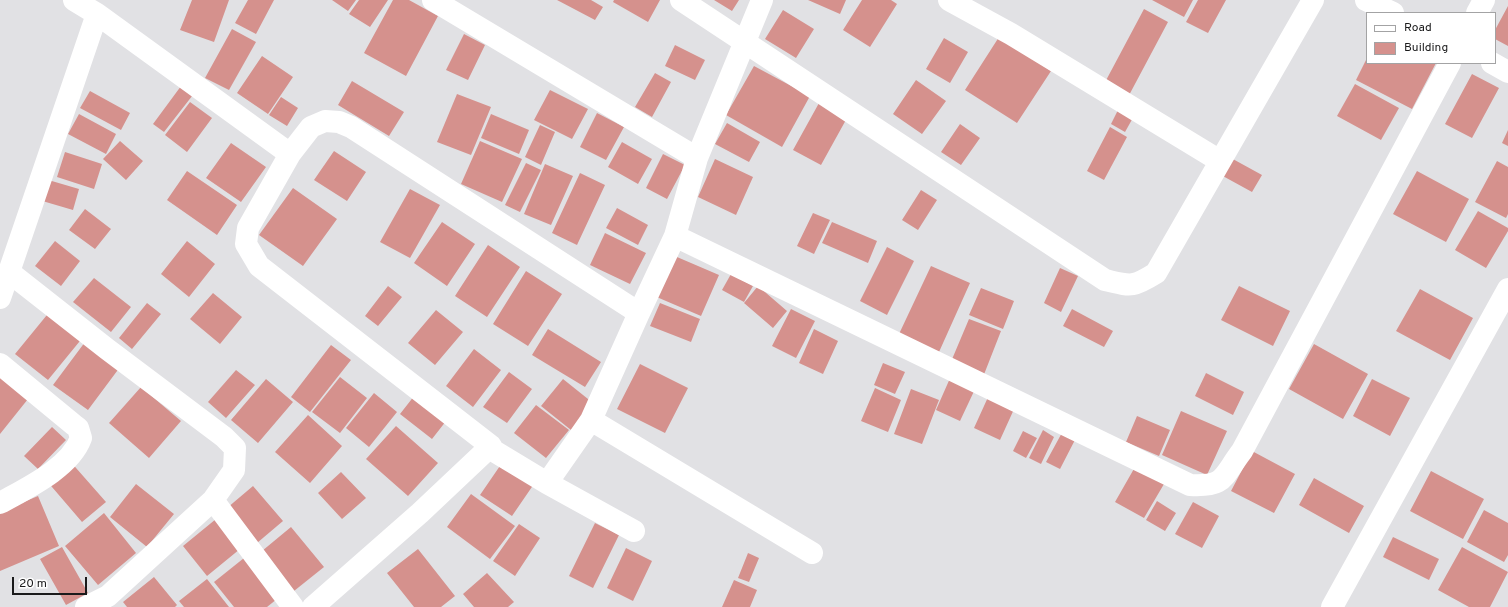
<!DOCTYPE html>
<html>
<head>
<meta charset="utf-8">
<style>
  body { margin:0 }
  #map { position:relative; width:1508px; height:607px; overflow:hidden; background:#e1e1e4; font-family:Overpass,sans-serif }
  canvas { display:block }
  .legend { position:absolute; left:1366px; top:12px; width:130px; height:52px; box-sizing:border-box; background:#fff; border:1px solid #a3a3a4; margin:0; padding:5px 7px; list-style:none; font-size:12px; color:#1a1a1b }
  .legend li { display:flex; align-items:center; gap:8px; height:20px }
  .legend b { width:20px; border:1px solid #a3a3a4 }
  .scale { position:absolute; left:12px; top:577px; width:75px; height:18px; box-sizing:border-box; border:2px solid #1a1a1b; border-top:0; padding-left:5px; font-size:12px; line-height:14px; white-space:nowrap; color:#1a1a1b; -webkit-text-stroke:3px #fff; paint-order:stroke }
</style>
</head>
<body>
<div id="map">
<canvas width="1508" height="607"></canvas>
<ul class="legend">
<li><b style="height:5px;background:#fff"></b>Road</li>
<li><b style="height:11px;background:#d5918d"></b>Building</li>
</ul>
<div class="scale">20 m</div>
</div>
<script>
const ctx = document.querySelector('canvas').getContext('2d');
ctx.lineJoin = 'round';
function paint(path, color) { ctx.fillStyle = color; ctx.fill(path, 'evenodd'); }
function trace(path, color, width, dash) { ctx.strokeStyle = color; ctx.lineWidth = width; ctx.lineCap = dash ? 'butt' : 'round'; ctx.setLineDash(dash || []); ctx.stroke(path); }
const building = new Path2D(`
  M192,0H229L214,42L180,30Z
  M248,0H274L256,34L235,23Z
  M332,0H356L348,11Z
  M359,0H388L370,27L349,14Z
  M393,0H409L438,16L406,76L364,53Z
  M557,0H591L603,7L595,20Z
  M614,0H660L648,22L613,2Z
  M714,0H739L732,11Z
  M808,0H846L840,14Z
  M862,0H891L897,4L870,47L843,30Z
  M1152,0H1193L1184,17Z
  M1198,0H1226L1208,33L1186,22Z
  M1508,6V46L1495,39V30Z
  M1144,9L1168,22L1127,99L1103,86Z
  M783,10L814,29L796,58L765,39Z
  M232,29L256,42L229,90L205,78Z
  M464,34L485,45L468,80L446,70Z
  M999,37L1051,71L1017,123L965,90Z
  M944,38L968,52L950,83L926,69Z
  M675,45L705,60L695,80L665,66Z
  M262,56L293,77L268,114L237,93Z
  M1367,58V63H1436L1412,109L1356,80Z
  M754,66L810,96L782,147L726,115Z
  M655,73L671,82L652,117L635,107Z
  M1472,74L1499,88L1472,138L1445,124Z
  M916,80L946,101L922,134L893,114Z
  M352,81L404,112L389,136L338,105Z
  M184,82L196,91L164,132L153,124Z
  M1355,84L1399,108L1381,140L1337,116Z
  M550,90L588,109L572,139L534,120Z
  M90,91L130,113L121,130L80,108Z
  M457,94L491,107L471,155L437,142Z
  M281,97L298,108L287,126L269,115Z
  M190,102L212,118L187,152L165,135Z
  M819,103L847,118L821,165L793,150Z
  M1119,108L1134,116L1125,132L1111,124Z
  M597,113L624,127L606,160L580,147Z
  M79,114L116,134L106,154L68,134Z
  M491,114L529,130L519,154L481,138Z
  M727,123L760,142L749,162L715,144Z
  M960,124L980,138L961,165L941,152Z
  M540,125L555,132L541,165L525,157Z
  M1110,127L1127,137L1104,180L1087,171Z
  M1508,130V146L1502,143Z
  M120,141L143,161L126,180L103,159Z
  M480,141L522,159L502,202L461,184Z
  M622,142L652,159L638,184L608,167Z
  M231,143L266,167L241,202L206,178Z
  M334,151L366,172L347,201L314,180Z
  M65,152L102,164L94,189L57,177Z
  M663,154L685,165L667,199L646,188Z
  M1231,158L1262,175L1252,192L1221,175Z
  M715,159L753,177L736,215L698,197Z
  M1497,161L1508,167V214L1506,218L1475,202Z
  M526,163L541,170L520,212L505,205Z
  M545,164L573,176L551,225L524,214Z
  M187,171L237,205L217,235L167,200Z
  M1417,171L1469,199L1446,242L1393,214Z
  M580,173L605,185L577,245L552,233Z
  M45,179L79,189L73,210L39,200Z
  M293,188L337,219L303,266L259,235Z
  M410,189L440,205L410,258L380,242Z
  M921,190L937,200L918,230L902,220Z
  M617,208L648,225L638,245L606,228Z
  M85,209L111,229L95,249L69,230Z
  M1478,211L1508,228V231L1486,268L1455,250Z
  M813,213L830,220L814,254L797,246Z
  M442,222L475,244L447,286L414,263Z
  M832,222L877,241L868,263L822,243Z
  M605,233L646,253L630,284L590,265Z
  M55,241L80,261L61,286L35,266Z
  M187,241L215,264L189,297L161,274Z
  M488,245L520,267L487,317L455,296Z
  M887,247L914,261L887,315L860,301Z
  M670,254L719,275L701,316L652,295Z
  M931,266L970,283L939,352L899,334Z
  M1060,268L1078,276L1061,312L1044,303Z
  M526,271L562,294L528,346L493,324Z
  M731,274L753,286L744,302L722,290Z
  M94,278L131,307L111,332L73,302Z
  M388,286L402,297L378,326L365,316Z
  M758,286L787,311L773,328L744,303Z
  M1239,286L1290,311L1273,346L1221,320Z
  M981,288L1014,301L1003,329L969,315Z
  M1420,289L1473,318L1450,360L1396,331Z
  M213,293L242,317L220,344L190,319Z
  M147,303L161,314L132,349L119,338Z
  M660,303L700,319L691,342L650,326Z
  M791,309L815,321L796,358L772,346Z
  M1072,309L1113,331L1104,347L1063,326Z
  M51,310L84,336L48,380L15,354Z
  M436,310L463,332L435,365L408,343Z
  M969,319L1001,331L983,377L950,364Z
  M548,329L601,362L585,387L532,355Z
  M814,329L838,341L823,374L799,363Z
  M88,338L123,363L88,410L53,385Z
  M1314,344L1368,374L1343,419L1289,389Z
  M331,345L351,360L310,412L291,397Z
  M474,349L501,370L473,407L446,386Z
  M883,363L905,372L895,394L874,385Z
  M640,364L688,388L665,433L617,409Z
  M0,368L32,394L0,434Z
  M236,370L255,385L226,418L208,402Z
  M509,372L532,389L507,423L483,407Z
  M1206,373L1244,392L1233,415L1195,396Z
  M951,376L976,387L960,421L936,410Z
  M340,377L367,398L340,433L312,412Z
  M266,379L293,402L258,443L231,420Z
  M563,379L593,403L571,430L541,406Z
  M1372,379L1410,398L1390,436L1353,416Z
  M141,387L181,421L149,458L109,423Z
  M875,388L901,400L888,432L861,421Z
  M911,389L939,400L922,444L894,434Z
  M418,391L450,416L432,439L400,414Z
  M374,393L397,412L369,447L346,428Z
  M989,395L1015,407L1000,440L974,428Z
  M536,405L569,430L546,458L514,433Z
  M1181,411L1227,431L1207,475L1162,455Z
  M308,415L342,446L310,483L275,452Z
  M1137,416L1170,430L1159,456L1126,442Z
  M396,426L438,463L408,496L366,459Z
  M52,427L66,440L38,469L24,456Z
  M1064,429L1077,436L1060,469L1046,462Z
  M1043,430L1054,437L1041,464L1029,458Z
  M1023,431L1037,438L1026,458L1013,451Z
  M1252,451L1295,474L1274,513L1231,491Z
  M69,460L106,502L82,522L46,480Z
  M504,460L536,481L512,516L480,495Z
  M1135,467L1164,484L1144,518L1115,502Z
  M1431,471L1484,499L1463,539L1410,511Z
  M341,472L366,498L342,519L318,493Z
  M1314,478L1364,506L1349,533L1299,505Z
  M136,484L174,514L147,547L110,517Z
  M253,486L283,521L257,543L227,508Z
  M471,494L515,526L490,559L447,527Z
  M38,496L59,546L0,571V512Z
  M1157,501L1176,513L1165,531L1146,520Z
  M1193,502L1219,516L1202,548L1175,534Z
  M1484,510L1508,523V555L1504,562L1467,542Z
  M104,513L136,553L98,585L65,546Z
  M216,519L240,549L207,576L183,546Z
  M595,523L619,535L593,588L569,576Z
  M519,524L540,538L515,576L493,561Z
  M291,527L324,567L294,591L262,551Z
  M1393,537L1439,559L1429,580L1383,557Z
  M62,547L88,593L66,605L40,559Z
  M1462,547L1508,572L1490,607H1469L1438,590Z
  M626,548L652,561L633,601L607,588Z
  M418,549L455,596L441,607H414L387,573Z
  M748,553L759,558L749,582L738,578Z
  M244,558L277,599L267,607H234L214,582Z
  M487,573L514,602L508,607H474L463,594Z
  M154,577L177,605L175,607H127L123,602Z
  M207,579L229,607H184L179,601Z
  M734,580L757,590L750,607H722Z`);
const street = new Path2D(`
  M74,0L97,14
  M433,0L697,158L675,236L1190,485C1226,487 1222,477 1242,451L1450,63
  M681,0L1105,280C1131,286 1132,288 1156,273L1313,0
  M949,0L1011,34L1220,161
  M1366,0L1393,13
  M1477,13L1484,0
  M1492,63L1508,72
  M697,158L762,0
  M0,298L9,272
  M0,364L74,425L78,428L81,438C70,468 27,488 0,503
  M591,420L812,553
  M489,448L547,483L634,531
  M547,483L591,420L639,313
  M213,500L293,607
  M86,607L108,596L213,500L234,470L235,448L224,437L107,349L9,272L97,14L290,154
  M313,607L420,513L491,446L259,266L246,244L248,228L290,154L311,127L325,121L339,122L351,127L639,313L675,236
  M1332,607L1508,289`);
paint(building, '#d5918d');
trace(street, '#fff', 22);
</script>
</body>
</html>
